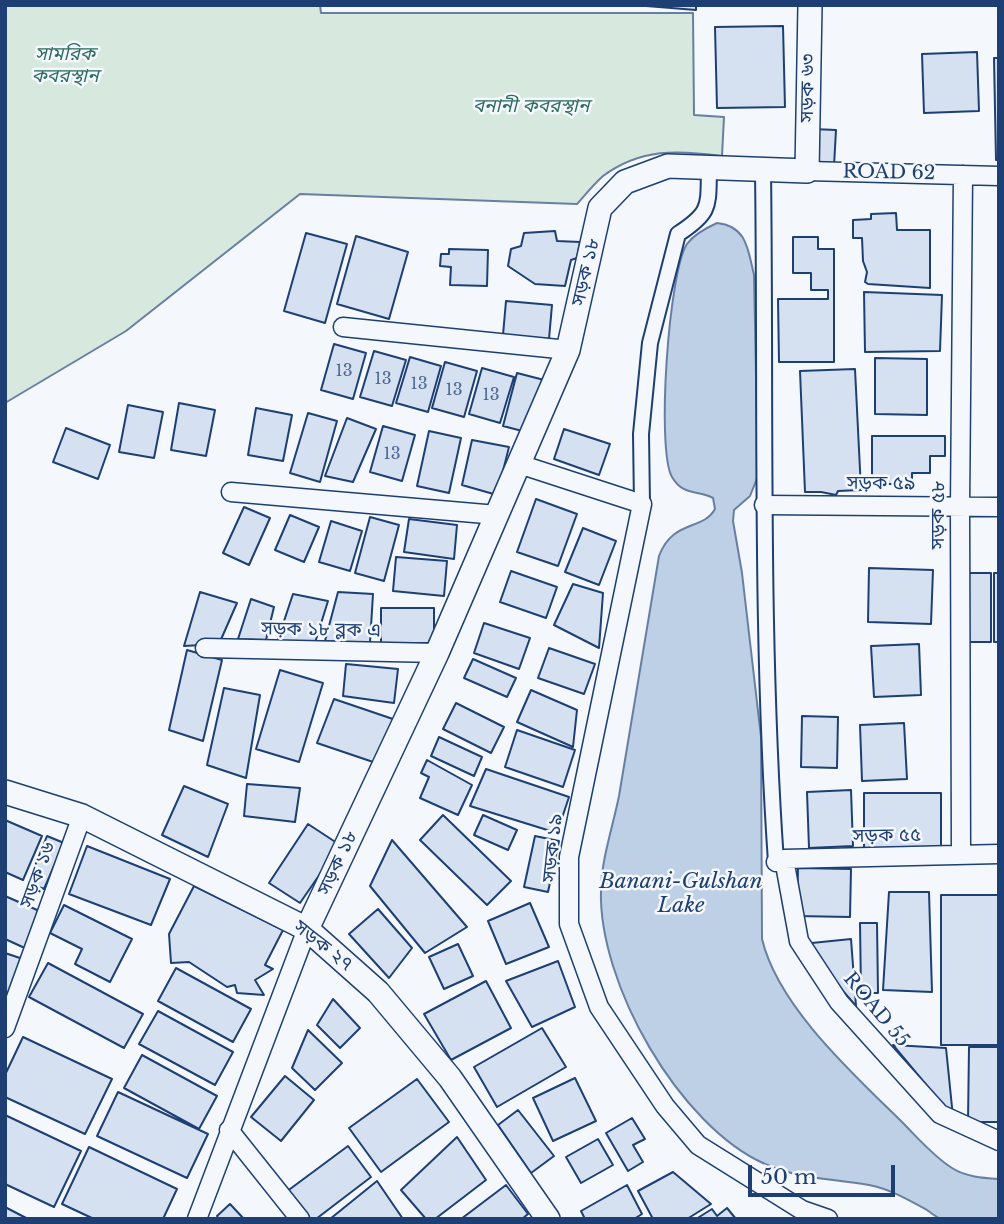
<!DOCTYPE html>
<html>
<head>
<meta charset="utf-8">
<style>
  body { margin:0 }
  #map { position:relative; width:1004px; height:1224px; overflow:hidden; background:#f4f7fb; font-family:"Libre Baskerville",serif }
  canvas { display:block }
  .frame { position:absolute; inset:0; border:7px solid #1d3f73; pointer-events:none }
  .scale { position:absolute; left:748px; top:1165px; width:147px; height:32px; box-sizing:border-box; border:4px solid #1d3f73; border-top:0; padding-left:9px; font-size:21px; line-height:24px; white-space:nowrap; color:#1d3f73; -webkit-text-stroke:5px #f4f7fb; paint-order:stroke }
</style>
</head>
<body>
<div id="map">
<canvas width="1004" height="1224"></canvas>
<div class="frame"></div>
<div class="scale">50 m</div>
</div>
<script>
const ctx = document.querySelector('canvas').getContext('2d');
ctx.lineJoin = 'round';
function paint(path, color) { ctx.fillStyle = color; ctx.fill(path, 'evenodd'); }
function trace(path, color, width, dash) { ctx.strokeStyle = color; ctx.lineWidth = width; ctx.lineCap = dash ? 'butt' : 'round'; ctx.setLineDash(dash || []); ctx.stroke(path); }
function write(font, color, halo, rows, align = 'center') {
  ctx.font = font + ' "Libre Baskerville","Noto Sans Bengali",serif'; ctx.lineWidth = 5; ctx.setLineDash([]); ctx.textBaseline = 'middle'; ctx.strokeStyle = halo; ctx.fillStyle = color; for (const [text, x, y, turn = 0] of rows) {
    ctx.save(); ctx.translate(x, y); ctx.rotate((+turn || 0) * Math.PI / 180); ctx.textAlign = isNaN(turn) ? turn : align; if (halo) ctx.strokeText(text, 0, 0); ctx.fillText(text, 0, 0); ctx.restore();
  }
}
const green = new Path2D(`
  M5,5H320L321,13H693L694,115L724,117L722,156C678,150 641,148 603,176C594,184 585,195 577,204L300,194L126,331L5,403Z`);
const water = new Path2D(`
  M717,223C747,226 748,250 754,275L758,476L750,496L734,510L733,521L742,573L761,737L762,939C778,1006 852,1073 901,1121C917,1137 933,1156 952,1168C966,1177 983,1178 999,1179V1219C985,1219 952,1222 941,1219C936,1217 931,1213 927,1210C909,1200 890,1189 869,1185C834,1179 798,1179 765,1164C679,1126 598,983 601,890C601,861 613,826 619,796C633,716 645,636 659,556C673,519 703,531 715,509L713,498C697,490 683,496 672,477C656,449 669,270 687,244C694,234 706,228 717,223Z`);
const building = new Path2D(`
  M634,5H696V10Z
  M783,26L785,107L717,108L715,27Z
  M977,52L979,111L924,113L922,54Z
  M994,58H999V160H996Z
  M813,129L836,130L834,166L811,164Z
  M896,213L897,230H930V288L868,284L865,282L867,272L863,261L862,238H853V220L871,219V214Z
  M555,231L557,241L580,242L577,258L571,260L565,286L535,284L508,266L511,249L521,246L524,233Z
  M306,233L347,244L325,323L284,311Z
  M356,236L408,252L389,319L337,304Z
  M793,237H818V249H834V362H779L778,299H828V290H811V273H793Z
  M449,249L488,250L487,286L450,285L451,267L440,266L441,254H449Z
  M864,292L942,295L940,351L865,352Z
  M506,301L552,305L549,339L503,335Z
  M334,344L366,353L353,399L321,390Z
  M374,351L406,360L392,406L360,397Z
  M410,357L441,366L428,412L396,403Z
  M875,358L927,359V415L875,414Z
  M445,362L477,371L464,417L432,408Z
  M482,368L514,377L500,423L469,414Z
  M855,369L861,490L838,491L836,495L821,492H805L800,371Z
  M517,373L548,381L530,433L503,426Z
  M179,403L215,410L206,456L171,450Z
  M128,405L163,412L154,458L119,452Z
  M256,408L292,415L283,461L248,455Z
  M308,413L337,421L320,482L290,473Z
  M347,418L376,429L353,482L325,476Z
  M383,426L415,435L402,481L370,472Z
  M66,428L110,445L98,479L53,462Z
  M564,429L610,444L599,475L554,459Z
  M429,431L461,438L449,493L417,486Z
  M872,436H945V456H930V473H912V484H872Z
  M472,440L509,447L497,495L462,485Z
  M536,499L577,514L558,566L517,552Z
  M244,507L270,518L249,565L223,553Z
  M290,515L319,527L304,562L275,550Z
  M370,517L399,525L384,581L355,573Z
  M409,519L457,525L454,559L404,552Z
  M331,521L362,531L350,571L319,562Z
  M583,528L616,541L599,585L565,572Z
  M396,557L447,561L444,596L393,591Z
  M869,568L933,570L931,624L868,622Z
  M511,571L557,587L546,618L500,602Z
  M967,573H991V642H967Z
  M994,573H999V642H994Z
  M573,584L603,593L599,648L554,625Z
  M200,592L237,603L219,644L184,646Z
  M338,592L373,594L370,643L325,641Z
  M293,594L328,601L314,646L276,645Z
  M251,599L274,607L266,640L238,639Z
  M381,608H434V643H381Z
  M484,623L530,638L519,669L474,653Z
  M919,644L921,695L874,697L871,646Z
  M549,648L595,664L584,694L538,678Z
  M187,650L222,660L203,741L169,730Z
  M473,659L516,678L507,697L464,678Z
  M346,664L398,669L394,703L343,696Z
  M280,670L323,683L299,762L256,749Z
  M224,688L260,695L246,778L207,765Z
  M531,690L577,710L573,747L517,722Z
  M334,699L393,719L379,764L317,743Z
  M456,703L504,727L491,753L443,729Z
  M802,716L838,717L837,768L801,767Z
  M904,723L907,779L862,781L860,725Z
  M517,730L575,750L563,787L505,767Z
  M439,737L482,757L474,776L431,756Z
  M427,760L472,785L458,815L420,798L429,777L421,773Z
  M486,769L569,797L557,833L470,806Z
  M247,784L300,788L295,822L244,816Z
  M184,786L228,804L208,857L162,835Z
  M851,790L853,846L809,848L807,792Z
  M864,793H941V848H864Z
  M443,815L511,881L487,905L420,840Z
  M483,815L517,830L508,850L474,835Z
  M5,820L42,836L23,880L5,872Z
  M308,824L340,845L300,903L269,883Z
  M47,836L64,843L44,889L28,883Z
  M535,836L559,841L548,892L524,887Z
  M392,840L467,927L425,953L370,886Z
  M87,846L170,879L151,925L69,894Z
  M798,868L851,869L850,917L797,916Z
  M194,886L283,930L265,965L273,969L255,980L264,995L237,993L235,985L227,987L189,962L171,963L169,934Z
  M889,892H929L932,992L883,990Z
  M941,895H999V1045H941Z
  M5,896L44,913L27,949L5,939Z
  M530,903L549,947L506,964L488,921Z
  M64,905L132,939L110,982L75,964L82,949L50,933Z
  M378,909L412,948L389,978L349,934Z
  M860,923H877L878,993H861Z
  M851,939L856,1006L802,944Z
  M458,944L473,976L444,989L429,957Z
  M5,953L29,961L5,1012Z
  M558,961L575,1007L532,1027L506,981Z
  M48,963L143,1014L124,1048L29,997Z
  M176,968L251,1009L233,1042L158,1001Z
  M486,981L511,1028L451,1060L424,1014Z
  M333,999L360,1028L340,1048L317,1025Z
  M158,1011L233,1052L215,1085L139,1044Z
  M542,1028L566,1067L497,1107L474,1067Z
  M308,1030L342,1063L315,1090L292,1068Z
  M23,1037L112,1079L85,1134L5,1097V1075Z
  M893,1045L946,1048L953,1117Z
  M969,1047H999V1122H968Z
  M142,1055L217,1096L199,1129L124,1088Z
  M285,1076L314,1100L281,1141L251,1117Z
  M575,1078L596,1121L553,1141L533,1098Z
  M417,1079L449,1122L381,1172L349,1128Z
  M118,1092L208,1134L187,1178L97,1136Z
  M518,1110L554,1156L531,1173L498,1125Z
  M5,1115L81,1151L54,1207L5,1184Z
  M632,1118L645,1139L633,1145L643,1162L628,1171L606,1133Z
  M457,1137L486,1180L435,1219H426L401,1190Z
  M598,1139L613,1165L581,1183L566,1157Z
  M348,1146L371,1177L316,1219H307L286,1192Z
  M89,1147L177,1189L163,1219H94L62,1204Z
  M673,1172L711,1204L687,1219H653L638,1191Z
  M377,1181L403,1219H330Z
  M506,1185L528,1214L522,1219H461Z
  M627,1185L642,1214L634,1219H585L581,1211Z
  M230,1204L244,1219H219L217,1216Z
  M5,1207L28,1219H5Z
  M727,1208L736,1219H696L712,1209L717,1216Z`);
const pedestrian = new Path2D(`
  M763,170C766,401 760,632 776,862
  M642,504L641,434L650,343L678,234C712,212 708,206 709,168`);
const minor = new Path2D(`
  M807,171L999,176
  M343,327L568,350
  M519,464L642,504L569,857V924L599,1007L665,1106L698,1145L802,1210L828,1219
  M231,492L497,515
  M764,505L999,507
  M205,648L437,653
  M961,855L960,506L963,175
  M784,859L799,941L839,1002L940,1114L999,1141
  M776,862L784,859L999,854
  M5,1028L82,816
  M229,1130L300,1219
  M197,1219L307,929`);
const tertiary = new Path2D(`
  M5,792L82,816L307,929L378,992L450,1078L548,1219
  M307,929L437,653L568,350L600,208L625,182L668,166L807,171L810,5`);
const numberNames = [
  ["13",344,371],
  ["13",383,379],
  ["13",419,384],
  ["13",454,390],
  ["13",491,395],
  ["13",392,454]
];
const parkNames = [
  ["সামরিক",65,55],
  ["কবরস্থান",65,77],
  ["বনানী কবরস্থান",531,107]
];
const streetNames = [
  ["সড়ক ৬৩",808,88,-89],
  ["ROAD 62",889,173,1],
  ["সড়ক ১৮",586,272,-77],
  ["সড়ক ৫৯",881,484],
  ["সড়ক ৫৮",939,515,-90],
  ["সড়ক ১৮ ব্লক এ",321,630,1],
  ["সড়ক ৫৫",887,836,-1],
  ["সড়ক ১৯",553,848,-84],
  ["সড়ক ১৮",338,863,-65],
  ["সড়ক ১৬",38,875,-70],
  ["সড়ক ২৭",323,946,38],
  ["ROAD 55",876,1010,50]
];
const waterNames = [
  ["Banani-Gulshan",681,882],
  ["Lake",681,906]
];
paint(green, '#d7e8df');
trace(green, '#687fa3', 2);
paint(water, '#bed0e5');
trace(water, '#687fa3', 2);
paint(building, '#d5e0f0');
trace(building, '#1d3f73', 2);
trace(pedestrian, '#1d3f73', 18);
trace(minor, '#1d3f73', 21);
trace(tertiary, '#1d3f73', 26);
trace(pedestrian, '#f4f7fb', 14);
trace(minor, '#f4f7fb', 18);
trace(tertiary, '#f4f7fb', 23);
write('16px', '#4b6792', null, numberNames);
write('italic 19px', '#2c6c60', '#f4f7fb', parkNames);
write('19px', '#1d3f73', '#f4f7fb', streetNames);
write('italic 21px', '#1d3f73', '#f4f7fb', waterNames);
</script>
</body>
</html>
